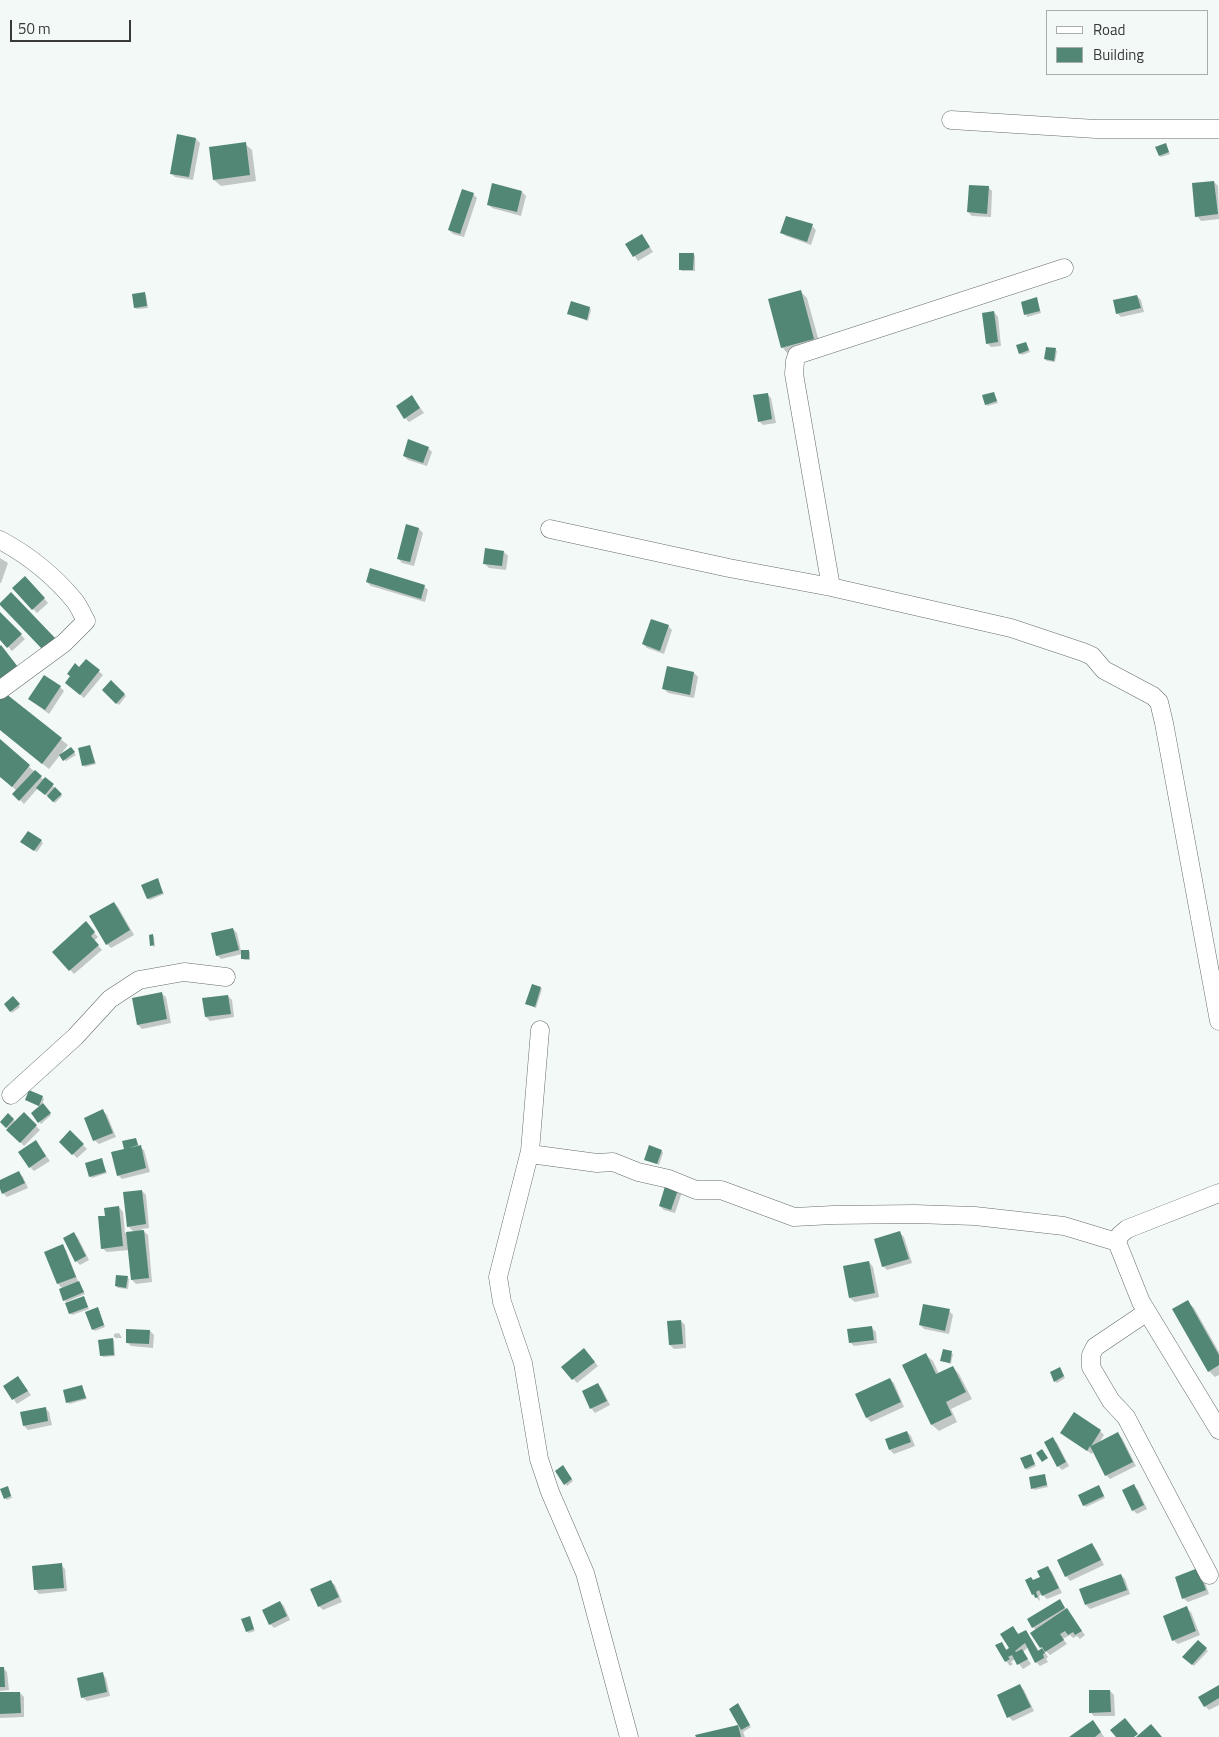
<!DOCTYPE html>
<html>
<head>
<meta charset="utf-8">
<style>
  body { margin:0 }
  #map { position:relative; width:1219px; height:1737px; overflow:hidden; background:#f2f9f7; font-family:"Titillium Web",sans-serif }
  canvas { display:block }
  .legend { position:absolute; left:1046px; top:10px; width:162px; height:65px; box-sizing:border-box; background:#f2f9f7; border:1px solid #a7adab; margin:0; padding:6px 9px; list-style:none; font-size:15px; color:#373a39 }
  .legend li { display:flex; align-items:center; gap:10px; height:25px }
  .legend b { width:25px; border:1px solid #a7adab }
  .scale { position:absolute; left:10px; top:20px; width:121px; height:22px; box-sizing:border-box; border:2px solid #373a39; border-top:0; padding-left:6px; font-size:15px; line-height:18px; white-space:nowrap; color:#373a39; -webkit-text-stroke:4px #f2f9f7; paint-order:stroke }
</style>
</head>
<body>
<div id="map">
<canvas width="1219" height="1737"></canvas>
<ul class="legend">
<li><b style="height:6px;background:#fff"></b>Road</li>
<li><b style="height:14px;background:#528776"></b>Building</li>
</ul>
<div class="scale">50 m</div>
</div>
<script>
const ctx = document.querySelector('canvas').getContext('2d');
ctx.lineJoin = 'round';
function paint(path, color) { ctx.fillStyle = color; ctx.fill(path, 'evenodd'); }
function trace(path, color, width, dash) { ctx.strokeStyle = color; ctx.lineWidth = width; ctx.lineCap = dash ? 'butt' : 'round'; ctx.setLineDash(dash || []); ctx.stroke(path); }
const shadow = new Path2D(`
  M196,139L200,143L193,180L175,177L171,173Z
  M245,144L252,150L256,181L221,186L214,180Z
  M1166,145L1170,154L1161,157L1160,156Z
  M1214,182L1218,186L1219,219L1201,221L1197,216Z
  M988,187L992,191L991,217L972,216L968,212Z
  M522,192L526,196L521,216L492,208L488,204Z
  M473,194L477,198L464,237L453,234L449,230Z
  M812,226L816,230L811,245L786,236L781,232Z
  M642,235L653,252L638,261L627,244Z
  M693,254L695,256V271H682L680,269Z
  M800,291L807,298L820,345L788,354L782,347Z
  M145,294L146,295L148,308L137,309L135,308Z
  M1137,296L1141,300L1144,312L1121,317L1117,313Z
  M1037,299L1041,313L1027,317L1022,302Z
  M590,308L591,310L588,321L569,314Z
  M994,312L998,317L1001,346L991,347L987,343Z
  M1026,343L1030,352L1022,355L1020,353Z
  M1055,350L1057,351L1055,362L1047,361L1045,359Z
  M994,393L998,403L987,406L986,404Z
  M767,394L771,398L776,423L763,425L759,421Z
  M412,397L424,413L409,422L405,418Z
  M428,448L432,452L427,466L408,460L404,456Z
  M407,526L419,529L423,533L414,566L402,563L398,558Z
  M504,552L508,556L506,570L489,568L484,563Z
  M0,558L8,563L1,583H0Z
  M29,581L48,603L37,613L13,588Z
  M367,582L424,586L428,590L425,602L371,586Z
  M0,613L25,639L12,651L0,638Z
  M668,626L672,630L664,654L647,648L643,644Z
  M86,660L103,675L84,698L71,687L79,669Z
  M694,673L698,677L694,698L668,693L664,689Z
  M111,682L126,696L119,705L103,690Z
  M60,687L64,691L49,714L29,699Z
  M5,695L68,745L49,769L0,730V701Z
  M0,741L44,780L54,787L62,796L55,803L38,788L24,804L14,794L17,791L0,776Z
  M90,746L96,764L85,767L84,765Z
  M72,750L76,755L66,761L64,760Z
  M41,841L43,843L37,852L24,844Z
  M157,880L164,894L150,900L148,899Z
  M114,903L118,907L134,935L111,948L107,944Z
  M86,923L98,937L94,941L102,950L74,974L54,952Z
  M233,929L237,933L241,951H248L250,952V960H244L242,954L221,959L217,955Z
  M152,935L154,937L155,947L151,945Z
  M541,988L542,989L536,1008L528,1005L526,1004Z
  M161,993L166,997L171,1023L142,1029L138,1025L133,999Z
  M228,996L232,1000L234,1017L210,1021L206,1017Z
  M13,998L20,1007L12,1013L5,1004Z
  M42,1097L44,1099L42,1104L51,1115L41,1124L32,1113L40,1107L26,1100Z
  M103,1111L107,1115L116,1137L99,1144L94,1140Z
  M24,1114L40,1130L24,1146L2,1122L8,1115L16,1122Z
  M70,1132L87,1149L77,1158L61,1142Z
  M136,1139L139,1147L144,1150L150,1172L122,1179L118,1175L127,1150Z
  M36,1142L50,1161L34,1171L30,1167Z
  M662,1151L663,1153L659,1165L645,1159Z
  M101,1159L107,1173L92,1178L90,1176Z
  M19,1173L23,1177L28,1188L7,1197L3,1193L0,1182Z
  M678,1188L682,1192L675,1213L664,1210L660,1206Z
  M142,1191L146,1195L149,1228L141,1229L148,1235L152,1282L136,1284L132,1280L129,1250L107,1252L102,1248L107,1217L119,1207L123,1212L125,1233L134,1232L128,1226Z
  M74,1233L78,1238L89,1260L80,1265L76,1261Z
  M900,1233L904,1237L912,1263L887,1270L883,1266Z
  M62,1246L66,1250L78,1281L85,1294L66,1302L64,1300L63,1289L58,1284L46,1252Z
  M869,1262L873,1267L879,1297L855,1302L850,1298Z
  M127,1277L129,1279L128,1289L118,1288L116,1286Z
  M85,1299L89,1309L72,1315L70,1313Z
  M1188,1302L1194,1308L1219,1352V1375L1215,1377L1209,1371Z
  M99,1310L105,1327L95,1331L93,1329Z
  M949,1311L953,1315L949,1334L924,1329L920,1325Z
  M681,1321L685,1325L686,1348L674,1349L670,1345Z
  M872,1328L876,1332L877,1343L854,1346L850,1342Z
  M150,1331L154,1335L153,1348L131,1346L127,1342Z
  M119,1333L122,1338H116L114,1337V1334Z
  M113,1339L114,1341L115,1356L103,1357L101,1355Z
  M944,1351L953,1354L951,1364L942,1361Z
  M588,1354L598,1366L577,1383L563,1367Z
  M926,1355L933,1361L939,1374L953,1367L959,1374L972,1399L951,1409L957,1422L939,1431L932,1425L904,1366Z
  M1061,1370L1065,1378L1057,1383L1055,1381Z
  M18,1377L31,1395L17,1404L5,1386Z
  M890,1379L894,1383L904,1407L871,1422L867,1418L857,1394Z
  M598,1384L602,1389L610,1405L595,1413L591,1408L583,1392Z
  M82,1386L87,1399L69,1404L68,1402Z
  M45,1408L49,1412L52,1425L28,1430L24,1426Z
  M1100,1431L1104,1435L1099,1443L1118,1434L1122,1438L1136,1466L1110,1479L1106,1475L1094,1450L1092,1454L1066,1437Z
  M907,1432L911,1436L915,1446L894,1454L890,1450Z
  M1053,1439L1057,1443L1069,1466L1062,1470L1058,1466Z
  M1030,1455L1036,1466L1027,1470L1026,1468Z
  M564,1469L573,1481L567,1486L557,1472Z
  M1044,1475L1048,1487L1034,1490L1033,1488Z
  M1134,1486L1138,1490L1147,1509L1137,1514L1133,1510Z
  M1100,1488L1105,1498L1086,1507L1084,1505Z
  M9,1489L12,1498L7,1500L5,1498Z
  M1092,1545L1096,1549L1104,1565L1070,1581L1066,1576Z
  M61,1565L65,1569L67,1591L39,1594L35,1589Z
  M1048,1568L1052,1572L1062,1593L1047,1599L1042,1594L1039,1596L1040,1601L1033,1595L1026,1581H1034L1041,1577Z
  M1202,1574L1209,1594L1188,1602L1183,1598Z
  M1121,1575L1125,1579L1130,1594L1090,1609L1086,1605Z
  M330,1581L335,1585L342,1602L323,1610L319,1606Z
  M1060,1601L1085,1635L1080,1639L1077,1636L1073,1638L1070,1635L1063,1639L1067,1644L1050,1655L1041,1647L1036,1630L1033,1627Z
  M280,1602L284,1606L290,1620L274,1628L270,1624Z
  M1186,1608L1191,1612L1200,1635L1178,1644L1173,1640Z
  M249,1617L255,1631L249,1633L247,1631Z
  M1013,1628L1019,1635L1026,1631L1039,1651L1043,1649L1048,1657L1046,1659L1048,1662L1040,1666L1036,1662L1028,1647L1023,1652L1031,1664L1023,1669L1015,1659L1011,1662L1013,1664L1010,1666L1006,1661L1002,1643L1007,1650L1010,1649Z
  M1198,1642L1208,1651L1194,1666L1184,1657Z
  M0,1668H3L7,1672L9,1690L0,1691Z
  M102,1673L106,1678L110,1696L87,1701L82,1697Z
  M1020,1686L1024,1690L1034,1711L1013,1721L1009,1717Z
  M1219,1686V1705L1209,1710L1205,1706Z
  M1110,1691L1114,1695L1115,1716H1094L1090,1712Z
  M20,1693L24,1697V1717L0,1718V1694Z
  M739,1707L751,1727L743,1732L745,1737H697L738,1726L742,1731L731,1709Z
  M1097,1726L1104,1737H1071Z`);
const building = new Path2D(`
  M177,134L196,138L189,177L170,174Z
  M246,142L250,175L213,180L209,147Z
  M1166,143L1169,152L1159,156L1155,147Z
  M1214,181L1218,214L1195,217L1192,183Z
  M492,183L522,191L517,212L487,205Z
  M969,185L989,186L987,214L967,212Z
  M462,189L474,193L460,234L448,230Z
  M786,216L813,224L807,242L780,233Z
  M642,234L650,247L633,257L625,244Z
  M679,253H694L693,270H679Z
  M801,290L814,339L781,348L768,299Z
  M145,292L147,306L134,308L132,294Z
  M1137,295L1141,308L1116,314L1113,300Z
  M1037,297L1040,311L1024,315L1021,302Z
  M571,301L590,307L587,320L567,314Z
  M994,311L998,342L986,344L982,313Z
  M1026,342L1029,350L1019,354L1016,345Z
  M1046,347L1056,348L1054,361L1044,359Z
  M994,392L997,401L985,405L982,395Z
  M768,393L772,419L758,422L753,395Z
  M412,395L420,408L404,419L396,406Z
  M408,439L429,447L423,463L403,456Z
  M406,524L419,528L410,562L397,559Z
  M485,548L504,551L502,566L483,564Z
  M370,568L425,585L421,599L366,582Z
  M25,576L45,598L32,610L12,588Z
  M11,592L55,638L43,650L0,605V603Z
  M0,612L22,634L7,648L0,640Z
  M651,619L669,625L660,651L642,644Z
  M1,645L18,667L0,680V646Z
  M86,659L100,670L80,695L65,683L70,676L67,674L75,663L79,667Z
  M667,666L694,672L690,695L662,689Z
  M44,675L61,686L45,710L28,699Z
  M111,680L125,694L116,704L102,690Z
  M5,693L62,738L42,764L0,730V699Z
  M0,739L30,765L12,787L0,777Z
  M90,745L95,763L82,766L78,748Z
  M71,747L75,752L63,761L59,755Z
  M35,770L42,776L19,801L12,794Z
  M45,777L54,784L45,795L36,788Z
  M55,787L62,794L53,802L47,796Z
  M28,831L42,840L34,851L20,842Z
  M158,878L163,893L147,899L141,885Z
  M114,902L130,930L106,945L89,916Z
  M86,921L95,932L91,936L99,945L69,971L52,952Z
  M233,928L239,950L216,956L211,933Z
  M153,934L154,945L150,946L149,935Z
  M241,950H249V959H241Z
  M532,984L541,987L535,1007L525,1004Z
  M162,992L167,1019L137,1025L132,998Z
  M228,995L231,1014L205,1017L202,998Z
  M13,996L20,1004L10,1012L4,1004Z
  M29,1090L43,1096L39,1106L25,1100Z
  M43,1103L51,1113L38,1123L31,1113Z
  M103,1109L113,1133L93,1141L84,1118Z
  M24,1112L37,1125L20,1143L6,1130Z
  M8,1113L14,1119L6,1128L0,1122Z
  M70,1130L84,1144L72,1155L59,1142Z
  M136,1138L138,1145L129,1148L141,1145L146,1168L117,1176L111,1152L124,1149L122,1141Z
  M36,1140L46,1156L29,1168L18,1152Z
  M649,1145L662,1150L657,1164L644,1160Z
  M102,1158L106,1172L89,1177L85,1163Z
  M19,1171L25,1183L2,1194L0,1189V1180Z
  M666,1183L679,1187L671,1210L659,1206Z
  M142,1190L146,1224L127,1227L123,1192Z
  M119,1206L123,1246L101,1249L98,1216H105L104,1208Z
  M144,1230L149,1278L131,1280L126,1232Z
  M900,1231L909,1259L882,1267L874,1239Z
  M74,1232L86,1256L75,1262L63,1238Z
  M63,1244L76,1277L57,1284L44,1252Z
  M869,1261L875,1293L849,1298L843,1266Z
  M116,1275L128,1276L126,1288L115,1286Z
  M79,1281L84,1292L63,1301L59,1289Z
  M84,1296L88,1307L69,1314L65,1303Z
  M1188,1300L1219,1355V1365L1208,1372L1172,1309Z
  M923,1304L950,1309L945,1331L919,1325Z
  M98,1307L104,1325L92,1330L85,1312Z
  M681,1320L683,1344L669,1345L667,1321Z
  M872,1326L874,1340L849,1343L847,1329Z
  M126,1329L150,1330L149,1344L126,1343Z
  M113,1338L114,1355L100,1356L98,1340Z
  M584,1348L595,1362L572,1380L561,1367Z
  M943,1349L952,1351L950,1363L940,1361Z
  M926,1353L936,1374L953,1366L966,1392L946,1402L952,1415L931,1425L902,1365Z
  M1060,1367L1064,1376L1054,1382L1050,1372Z
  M18,1376L28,1391L12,1400L3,1386Z
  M890,1378L901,1402L866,1418L855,1394Z
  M598,1383L607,1401L590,1409L582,1391Z
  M82,1385L86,1398L66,1403L63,1390Z
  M46,1407L48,1421L23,1426L20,1412Z
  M1074,1412L1101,1430L1091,1446L1118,1432L1133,1462L1105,1476L1090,1446L1087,1451L1060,1433Z
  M907,1431L911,1442L889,1450L885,1439Z
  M1053,1437L1066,1462L1057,1467L1044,1442Z
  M1042,1449L1048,1458L1042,1462L1036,1453Z
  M1031,1454L1035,1464L1025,1469L1020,1458Z
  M563,1465L572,1479L564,1485L555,1471Z
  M1045,1474L1047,1485L1031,1489L1029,1477Z
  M1134,1484L1144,1505L1132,1511L1122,1490Z
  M1099,1485L1104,1496L1083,1506L1078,1495Z
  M8,1486L11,1496L4,1499L0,1489Z
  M1092,1543L1101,1560L1065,1577L1057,1560Z
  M62,1563L64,1588L34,1590L32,1566Z
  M1048,1566L1059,1588L1042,1596L1039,1590L1036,1592L1038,1597L1035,1598L1034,1594L1032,1595L1025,1580L1031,1577L1033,1580L1040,1577L1037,1571Z
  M1198,1568L1206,1590L1182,1599L1175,1577Z
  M1121,1574L1127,1590L1085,1605L1079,1589Z
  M331,1580L339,1597L318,1607L310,1589Z
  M1060,1599L1065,1608L1032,1628L1027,1619Z
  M280,1601L287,1616L269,1625L262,1610Z
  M1187,1606L1196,1631L1172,1641L1163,1616Z
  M1067,1608L1082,1631L1075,1635L1073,1632L1068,1635L1065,1631L1060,1634L1064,1640L1045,1652L1042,1647L1040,1648L1030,1633Z
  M250,1616L254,1629L246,1632L241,1619Z
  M1013,1626L1018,1634L1026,1630L1038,1651L1042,1648L1045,1653L1043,1654L1044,1658L1035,1663L1025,1643L1015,1651L1016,1652L1022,1649L1028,1659L1017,1665L1012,1655L1008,1657L1010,1659L1005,1662L995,1645L1002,1642L1006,1650L1009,1648L1000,1634Z
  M1198,1640L1207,1648L1192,1665L1182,1657Z
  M0,1667H4L5,1687H0Z
  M103,1672L107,1692L81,1698L77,1678Z
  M1020,1684L1031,1707L1007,1718L997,1695Z
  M1219,1685V1698L1204,1707L1198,1697Z
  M1089,1690H1110L1111,1712L1089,1713Z
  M0,1692H20L21,1713L0,1714Z
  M738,1703L750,1725L741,1730L729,1709Z
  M1125,1718L1138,1734L1134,1737H1116L1110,1730Z
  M1093,1720L1101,1732L1095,1737H1069Z
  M1151,1724L1162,1737H1136Z
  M738,1725L741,1737H696L695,1735Z`);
const minor = new Path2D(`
  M951,120L1096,129H1219
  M550,529L729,568L831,587L1011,628L1083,652L1092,656L1104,670L1153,696L1159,702L1164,723L1219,1021
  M0,540C28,555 54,576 74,600C79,606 82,614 86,621L64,643L0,690
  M831,587L794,374L795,361L797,355L1064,268
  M540,1030L530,1151L498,1277L502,1302L523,1363L539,1459L550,1492L585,1573L629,1737
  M11,1095L75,1037L110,999L139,980L184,972L226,977
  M530,1154L597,1163L613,1162L638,1172L669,1179L696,1190H721L794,1217L833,1215L914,1214L975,1216L1064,1226L1117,1242
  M1219,1193L1127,1229L1120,1235L1117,1242L1141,1302L1219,1430
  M1147,1312L1095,1347L1091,1355V1367L1111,1401L1126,1417L1209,1575`);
paint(shadow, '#0003');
paint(building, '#528776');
trace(minor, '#666d6a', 19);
trace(minor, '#fff', 18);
</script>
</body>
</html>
